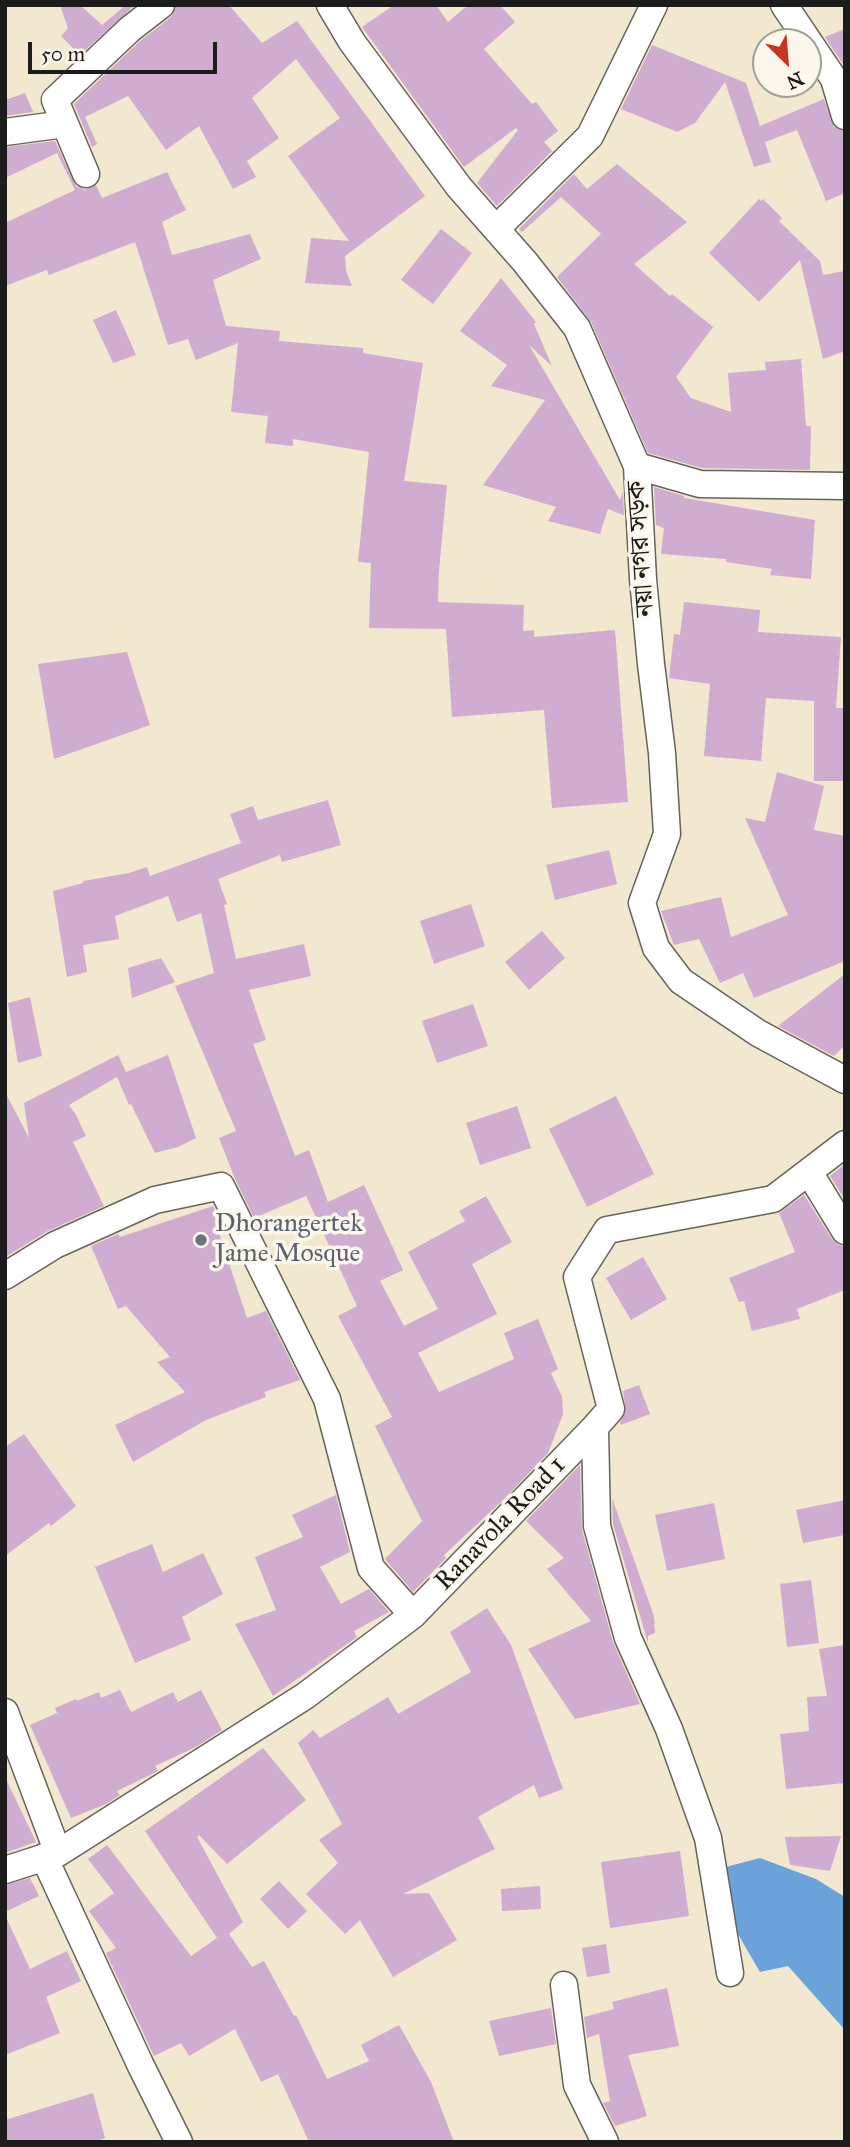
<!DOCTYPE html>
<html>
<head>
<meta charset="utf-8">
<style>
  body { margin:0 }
  #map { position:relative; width:850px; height:2147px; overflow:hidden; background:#f1e8cf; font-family:"IM FELL Great Primer",serif }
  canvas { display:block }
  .frame { position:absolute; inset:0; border:7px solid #1c1c1c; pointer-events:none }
  .north { position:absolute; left:752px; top:28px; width:70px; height:70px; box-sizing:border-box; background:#fbf7ec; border:2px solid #a29f99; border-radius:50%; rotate:155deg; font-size:19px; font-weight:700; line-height:28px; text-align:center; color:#1c1c1c }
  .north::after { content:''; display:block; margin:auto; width:24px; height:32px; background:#c8321e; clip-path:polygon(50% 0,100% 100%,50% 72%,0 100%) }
  .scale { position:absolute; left:28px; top:42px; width:189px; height:32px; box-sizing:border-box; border:4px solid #1c1c1c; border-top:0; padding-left:9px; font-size:21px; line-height:24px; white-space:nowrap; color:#1c1c1c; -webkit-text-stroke:5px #fbf7ec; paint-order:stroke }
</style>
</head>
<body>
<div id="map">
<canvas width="850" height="2147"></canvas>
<div class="frame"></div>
<div class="north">N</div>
<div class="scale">50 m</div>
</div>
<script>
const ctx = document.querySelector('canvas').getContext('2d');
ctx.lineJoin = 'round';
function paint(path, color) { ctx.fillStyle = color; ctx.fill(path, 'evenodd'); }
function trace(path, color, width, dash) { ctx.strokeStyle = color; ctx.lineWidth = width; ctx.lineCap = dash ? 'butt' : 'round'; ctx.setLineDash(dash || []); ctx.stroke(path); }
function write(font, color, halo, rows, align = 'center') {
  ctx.font = font + ' "IM FELL Great Primer","Noto Serif Bengali",serif'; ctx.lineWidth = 7; ctx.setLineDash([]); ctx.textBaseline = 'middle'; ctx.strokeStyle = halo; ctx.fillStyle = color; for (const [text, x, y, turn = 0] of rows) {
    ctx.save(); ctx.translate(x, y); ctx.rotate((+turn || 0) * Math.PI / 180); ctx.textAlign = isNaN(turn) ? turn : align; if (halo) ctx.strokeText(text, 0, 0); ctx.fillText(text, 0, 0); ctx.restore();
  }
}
const water = new Path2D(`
  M760,1858L816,1879L845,1897V2030L788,1966L760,1972L728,1917L722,1868Z`);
const building = new Path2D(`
  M60,5H80L102,25L126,5H135L80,55L61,36L68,28Z
  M176,5H229L262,43L297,21L425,196L345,256L346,271L352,286L305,283L311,238L349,241L288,156L340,118L296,59L252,98L279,138L247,161L256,177L233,189L199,126L166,150L128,96L85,117L97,144L92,147L74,104L140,41L171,17Z
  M394,5H436L448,22L468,5H500L515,22L484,49L532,104L536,102L558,131L544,142L552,151L497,206L477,183L518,130L516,128L464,167L362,27Z
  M845,29V67L825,37Z
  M652,45L746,83L760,126L824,99L834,127L845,131V193L826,201L797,130L765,142L771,162L754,167L725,82L695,123L677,132L621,109Z
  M25,93L33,112L5,116V100Z
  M55,141L76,186L85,190L96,185L102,198L167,172L186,210L162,222L172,255L250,234L261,259L213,280L226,326L280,331L279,341L363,348V353L423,363L404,481L447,485L439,571L438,602L524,605L523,631L534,630V637L615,630L628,802L552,808L544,710L452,717L446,629L369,628L371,563L358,562L369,452L293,439V446L265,443L268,416L231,412L238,343L196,360L188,339L168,345L135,242L49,275L47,270L5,286V223L75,190L57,153L5,178V147Z
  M617,164L687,222L634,264L670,296L672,294L713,327L676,377L691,398L731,412L728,373L766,370L765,362L801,359L806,426H811L810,470L702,468L648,453L591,322L557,277L601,234L561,197L522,232L519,229L574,174L587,189Z
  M759,199L761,201L763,199L782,218L779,221L820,261L823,275L845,271V351L823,359L800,260L759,302L709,253Z
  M441,229L472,253L433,304L401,280Z
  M501,278L536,322L534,324L552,366L529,345L620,500L623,491L624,515L608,509L600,534L548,521L556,507L483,485L545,400L491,386L507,365L460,331Z
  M116,310L136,355L113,363L93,320Z
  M654,487L684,496V498L815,520L811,579L770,575L772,569L726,562V559L661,554L664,528L656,525Z
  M684,602L760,610L758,632L841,637L836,708H845V781H814V701L766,698L761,761L704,756L710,684L669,678L674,634L680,635Z
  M127,652L150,725L54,759L38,664Z
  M777,772L824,786L814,830L845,836V961L754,998L743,973L720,983L699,939L674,945L661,911L721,897L731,937L788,915L745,818L765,822Z
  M328,800L341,845L282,862L280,855L218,879L227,904L224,905L236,959L304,944L311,976L249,990L266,1040L253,1044L295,1156L309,1150L328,1202L364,1185L403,1270L380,1281L404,1326L438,1309L408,1252L465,1221L459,1211L486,1196L512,1242L472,1264L497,1314L418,1353L439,1392L514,1359L504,1333L538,1319L558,1369L551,1373L562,1397L563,1414L548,1453L504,1499L444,1555L446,1558L413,1592L385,1559L422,1521L375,1426L392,1417L338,1316L357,1306L306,1196L254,1218L235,1179L219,1138L236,1131L175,986L214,973L201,913L177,922L168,896L115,916L119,939L83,945L87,972L67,977L53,891L83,883V881L129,873L147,867L150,876L241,843L230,814L253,806L258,820Z
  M609,850L617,884L555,900L546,865Z
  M471,904L485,946L434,964L420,921Z
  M542,931L565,958L529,990L505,962Z
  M161,958L175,982L132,998L128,968Z
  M845,974V1045L834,1056L778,1026Z
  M30,997L42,1056L18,1063L8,1003Z
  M473,1004L488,1046L437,1063L422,1021Z
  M118,1055L126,1072L168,1055L196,1138L178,1147L155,1153L131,1104L129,1105L117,1077L69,1105L76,1115L86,1136L73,1142L104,1206L48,1231L5,1257V1092L29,1138L24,1103Z
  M616,1096L654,1174L587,1207L549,1129Z
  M517,1106L531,1148L480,1165L466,1123Z
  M845,1164V1200L830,1176Z
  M804,1195L832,1239L837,1244L845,1247V1290L797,1309L800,1319L752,1331L744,1301L739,1302L729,1278L795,1252L779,1213Z
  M213,1206L225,1230L219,1233L247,1318L266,1311L300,1380L264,1392L266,1397L206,1420L133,1462L115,1425L185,1392L157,1362L170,1357L126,1306L118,1309L91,1246L118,1234L120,1237Z
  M643,1257L667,1299L631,1320L606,1278Z
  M639,1385L650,1414L621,1425L620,1422L626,1412L623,1391Z
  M24,1434L76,1506L51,1526L49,1523L5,1556V1447Z
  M580,1465L582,1530L613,1642L640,1704L575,1719L528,1649L591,1621L547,1569L564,1558L526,1521Z
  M336,1495L350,1552L320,1567L341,1604L369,1589L389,1612L354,1631L357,1637L273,1696L235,1624L276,1610L255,1557L303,1537L292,1515Z
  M612,1498L654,1616L655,1633L648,1636V1643L613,1524Z
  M845,1500V1535L803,1543L796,1510Z
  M714,1503L725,1559L667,1571L655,1515Z
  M152,1544L163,1572L203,1553L223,1594L182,1617L191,1640L135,1663L95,1567Z
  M811,1580L819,1643L787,1647L780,1584Z
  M487,1608L511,1645L563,1789L539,1798L534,1785L478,1817L495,1849L403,1894L429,1893L457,1940L393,1977L360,1920L345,1934L306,1894L338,1863L319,1840L342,1824L298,1743L313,1730L320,1738L388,1697L398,1714L471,1672L450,1632Z
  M845,1645V1783L786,1789L780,1734L809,1731L807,1697L827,1696L819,1649Z
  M120,1690L131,1712L173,1692L178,1702L201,1690L222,1730L196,1747L155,1766L158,1771L117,1791L120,1795L106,1804L71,1818L30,1725L57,1713L55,1708L76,1699L77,1701L99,1692L101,1698Z
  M263,1748L306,1800L227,1864L199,1835L197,1837L243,1922L229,1934L252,1967L264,1961L294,2016L296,2015L327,2079L369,2061L361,2045L399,2025L431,2082L454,2142H309L278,2074L261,2082L235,2029L189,2056L181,2043L154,2056L106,1953L116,1948L89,1911L114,1893L88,1859L107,1845L191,1956L217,1938L145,1831Z
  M5,1777L36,1842L5,1853Z
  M841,1836L830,1871L790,1865L785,1837Z
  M680,1851L689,1916L610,1928L601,1862Z
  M30,1878L39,1896L5,1912V1885Z
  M279,1881L307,1911L288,1929L260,1899Z
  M540,1886L541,1909L502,1911L501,1889Z
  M5,1915L30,1969L67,1951L81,1981L46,1997L60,2033L5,2055Z
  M606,1944L610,1973L587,1977L582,1948Z
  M667,1988L679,2046L628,2055L647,2116L615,2126L603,2103L610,2101L599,2034L587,2038L584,2017L614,2009L612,2002Z
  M551,2008L556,2044L499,2056L489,2021Z
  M93,2093L105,2138L95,2142H5V2120Z`);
const street = new Path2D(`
  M330,5L352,42L459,187L525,262L577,328L637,466L643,579L651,664L662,753L667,834L642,903L656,948L681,981L758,1033L845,1080
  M784,5L834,79L845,116
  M5,132L65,124
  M86,174L55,100L130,29L161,5
  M496,229L590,136L654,5
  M637,466L700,484L845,486
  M809,1172L845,1231
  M5,1276L55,1245L155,1200L221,1186L327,1399L371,1568L413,1615
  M595,1427L597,1526L628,1638L669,1729L708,1838L730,1973
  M5,1712L58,1853
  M44,1857L141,2066L179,2142
  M5,1870L58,1853L305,1696L413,1615L595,1427L611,1409L577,1277L607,1230L773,1199L845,1144
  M564,1985L577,2085L605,2142`);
const markers = [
  [201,1240,7,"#6b7280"]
];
const streetNames = [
  ["নয়া নগর সড়ক",642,549,-94],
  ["Ranavola Road 1",501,1524,-46]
];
const worshipNames = [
  ["Dhorangertek",215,1225],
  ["Jame Mosque",215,1255]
];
paint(water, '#6aa2d9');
paint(building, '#d0acd0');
trace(street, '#67635b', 29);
trace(street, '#fff', 26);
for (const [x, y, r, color] of markers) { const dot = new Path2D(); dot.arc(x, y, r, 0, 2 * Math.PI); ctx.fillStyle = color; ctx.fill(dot); trace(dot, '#fbf7ec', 2.5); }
write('26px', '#1c1c1c', '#fbf7ec', streetNames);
write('26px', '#5b616d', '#fbf7ec', worshipNames, 'left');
</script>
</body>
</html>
